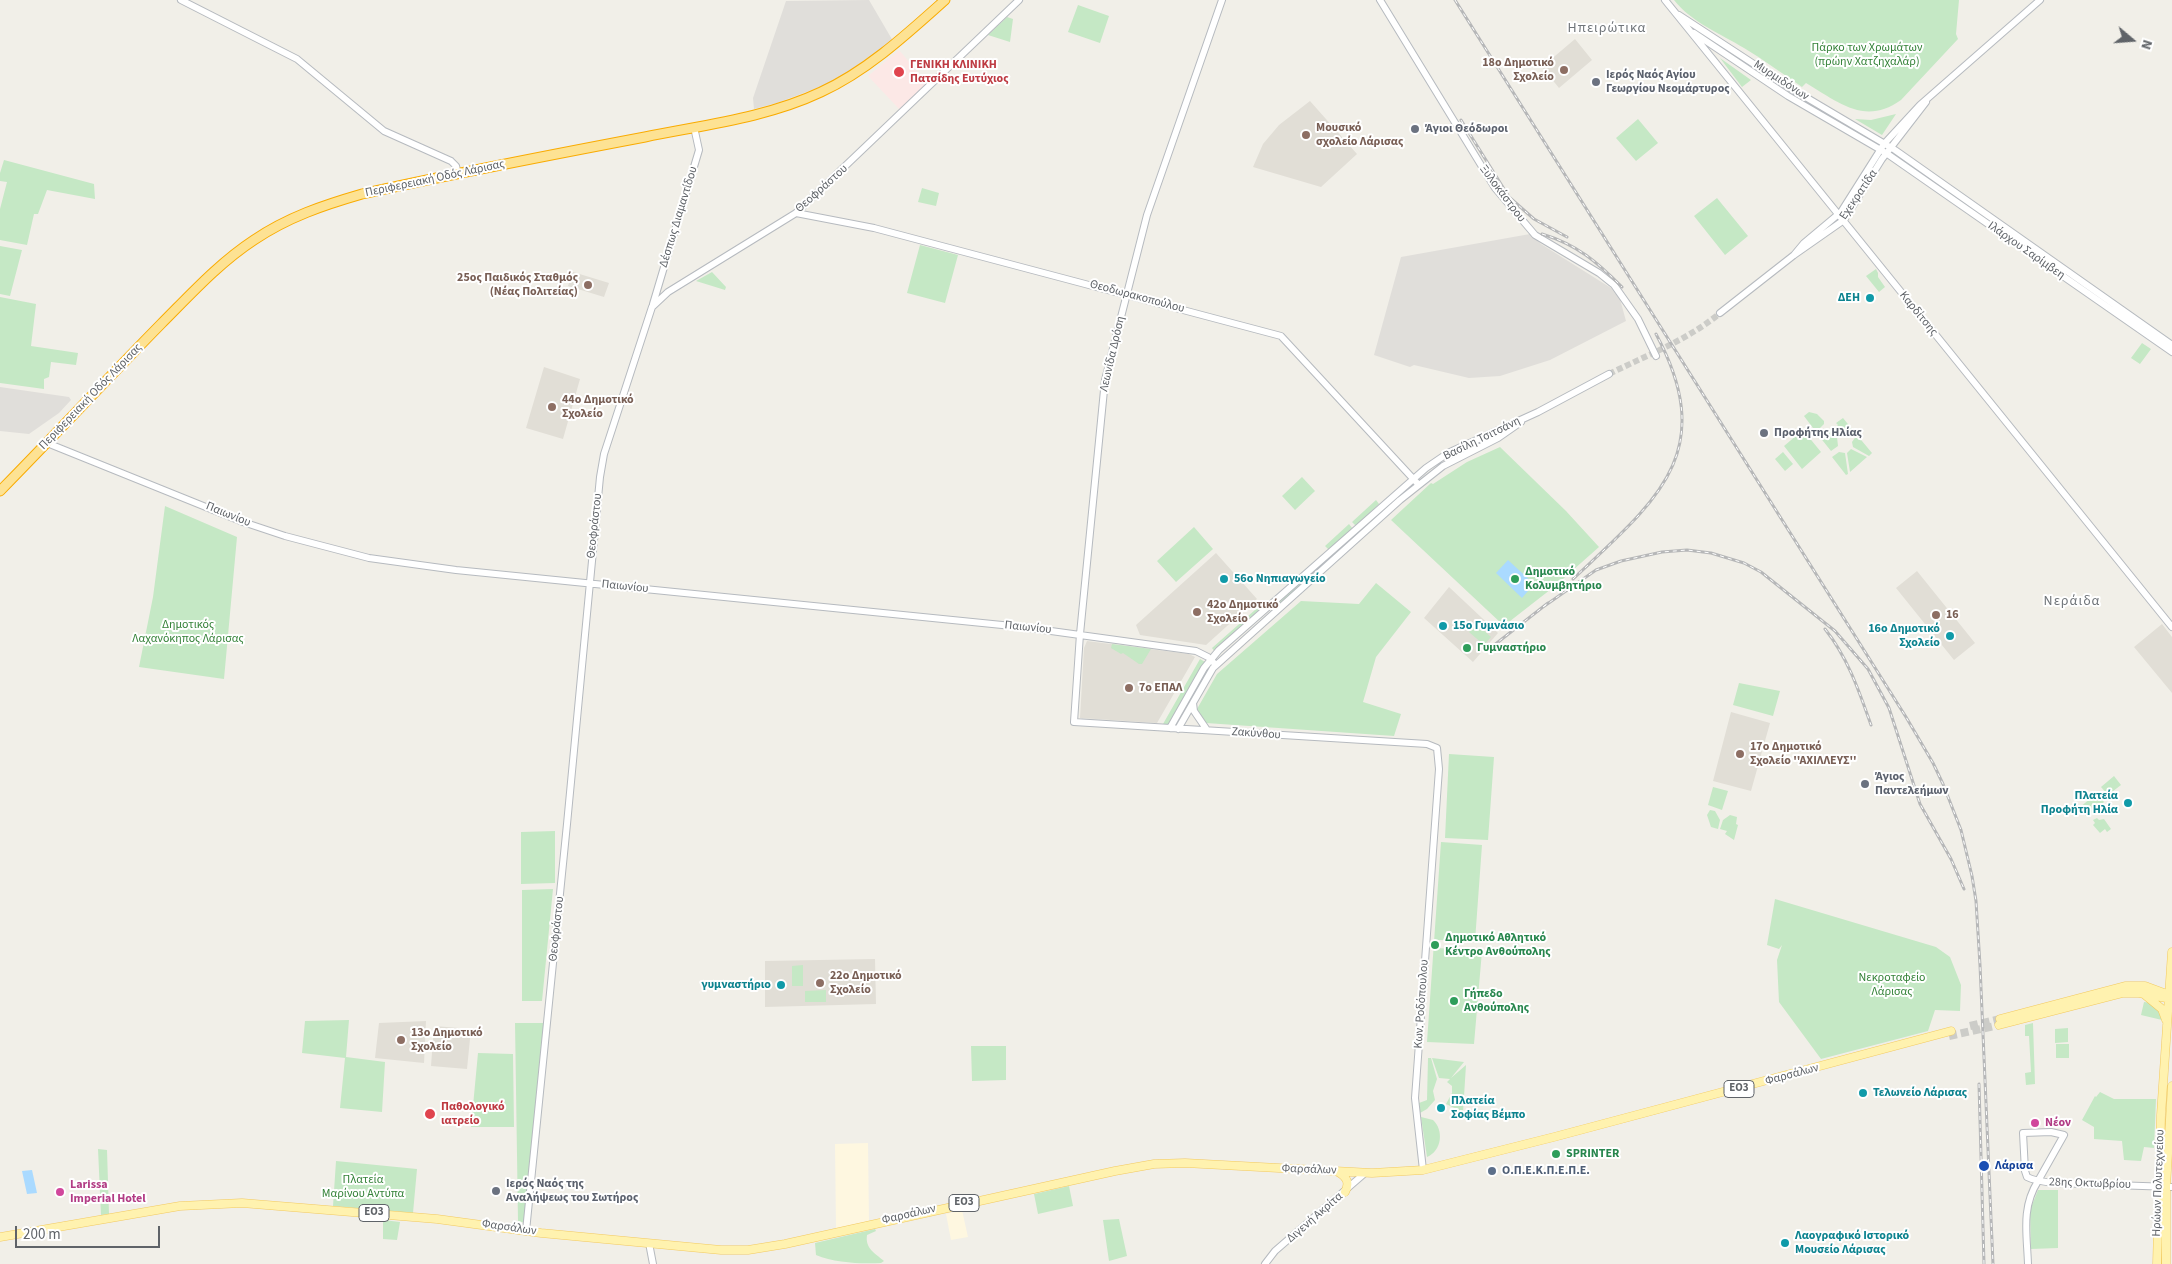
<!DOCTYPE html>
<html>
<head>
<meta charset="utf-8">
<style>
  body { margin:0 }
  #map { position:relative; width:2172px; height:1264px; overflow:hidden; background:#f1efe8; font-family:"Source Sans 3",sans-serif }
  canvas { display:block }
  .north { position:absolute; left:2107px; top:15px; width:50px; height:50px; -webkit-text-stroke:4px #fff; paint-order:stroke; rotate:108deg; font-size:14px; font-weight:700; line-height:20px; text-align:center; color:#5f6368 }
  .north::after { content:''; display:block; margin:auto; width:18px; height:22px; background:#5f6368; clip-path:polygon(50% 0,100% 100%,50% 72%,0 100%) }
  .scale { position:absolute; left:15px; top:1226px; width:145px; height:22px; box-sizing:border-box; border:2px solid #5f6368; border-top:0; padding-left:6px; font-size:15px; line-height:18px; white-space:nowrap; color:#5f6368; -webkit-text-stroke:4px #fff; paint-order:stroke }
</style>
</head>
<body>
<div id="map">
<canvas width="2172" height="1264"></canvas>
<div class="north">N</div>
<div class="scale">200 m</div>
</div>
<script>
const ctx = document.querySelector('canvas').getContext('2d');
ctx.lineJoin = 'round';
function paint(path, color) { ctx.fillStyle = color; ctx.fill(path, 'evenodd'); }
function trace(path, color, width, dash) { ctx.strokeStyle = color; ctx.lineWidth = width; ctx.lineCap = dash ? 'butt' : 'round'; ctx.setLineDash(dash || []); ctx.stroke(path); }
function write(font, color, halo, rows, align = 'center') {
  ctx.font = font + ' "Source Sans 3",sans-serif'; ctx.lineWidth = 4; ctx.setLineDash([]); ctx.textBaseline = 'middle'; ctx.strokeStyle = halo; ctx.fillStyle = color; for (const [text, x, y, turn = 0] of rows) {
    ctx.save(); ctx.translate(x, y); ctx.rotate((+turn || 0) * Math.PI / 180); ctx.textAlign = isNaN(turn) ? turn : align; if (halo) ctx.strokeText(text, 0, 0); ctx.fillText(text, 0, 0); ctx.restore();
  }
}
const commercial = new Path2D(`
  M868,1143L869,1222L836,1229L835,1144Z
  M962,1210L968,1237L951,1240L946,1214Z`);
const industrial = new Path2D(`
  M869,0L893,41L849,72L828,84L777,103L754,109L753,98L786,1Z
  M1530,234L1541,244L1611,288L1620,299L1626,321L1550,360L1500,376L1469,378L1414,365L1410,367L1374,355L1401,257Z
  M0,387L69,397L71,400L59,413L29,434L0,431Z`);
const education = new Path2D(`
  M1575,39L1592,60L1559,88L1542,67Z
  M1310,101L1357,154L1321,187L1253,167L1263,144L1279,125Z
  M573,272L609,283L604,297L568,286Z
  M544,367L580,379L563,439L526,428Z
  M1216,553L1257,599L1206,645L1140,635L1136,625Z
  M1917,571L1975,643L1954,660L1896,588Z
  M1449,587L1498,633L1473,662L1424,618Z
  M2162,624L2172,637V693L2134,647Z
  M1087,641L1189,654L1195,657L1157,723L1080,718L1084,648Z
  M1731,712L1770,723L1751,791L1713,781Z
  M875,959L876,1004L765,1007V961Z
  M426,1021L424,1063L375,1058L379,1023Z
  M434,1026L471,1029L467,1069L431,1066Z`);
const medical = new Path2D(`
  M899,50L928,84L900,110L868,76Z`);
const green = new Path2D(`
  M1674,0H1959L1956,34L1958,39L1901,100C1865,126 1838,102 1806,83L1802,87C1783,74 1764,60 1744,48C1721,34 1691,22 1674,0Z
  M1078,5L1109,16L1100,43L1068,32Z
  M1007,17L1013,19L1010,42L988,35Z
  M1720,58L1751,80L1742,87Z
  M1896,114L1882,135L1855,119L1871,120Z
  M1638,119L1658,143L1636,161L1616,138Z
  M4,160L94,184L95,199L47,190L38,214H34L27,245L0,240V209L7,182L0,181V173Z
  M922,188L939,193L936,206L918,202Z
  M1717,198L1748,236L1725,255L1694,216Z
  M920,245L958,255L945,303L907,293Z
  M0,246L22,250L10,296L0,294Z
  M1876,269L1878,273V277L1885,287L1879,292L1866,276Z
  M712,272L726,287L725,290L696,281Z
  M0,297L36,304L31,346L78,353L76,365L51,362L49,377L44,379V389L0,383Z
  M2142,343L2151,349L2140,364L2131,358Z
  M1809,412L1817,414L1824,421V424L1816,432L1804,416Z
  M1843,418L1856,434L1850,438L1843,437L1836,427L1838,425L1836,423Z
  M1826,429L1831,430L1837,437L1838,446L1831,451L1819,436Z
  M1803,430L1821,452L1802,469L1784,446Z
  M1857,435L1872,453L1869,456L1853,447L1852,442Z
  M1500,447L1566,511L1599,547L1555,586L1505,625L1502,624L1391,520L1431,483L1433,484L1467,462Z
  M1851,449L1867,457L1850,472L1847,453Z
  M1783,452L1793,464L1785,471L1775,459Z
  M1839,452L1845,453L1848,474L1846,475L1832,457Z
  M1302,477L1315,491L1295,510L1282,496Z
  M1411,484L1278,606L1276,605Z
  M1376,500L1379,504L1356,526L1352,522Z
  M165,506L237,537L224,679L139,667L153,597Z
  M1349,524L1353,529L1329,550L1325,546Z
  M1194,527L1213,549L1176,582L1157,561Z
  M1376,583L1411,612L1376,657L1363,702L1401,714L1394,736L1206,723L1197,709L1217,674L1301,601L1359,604Z
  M1264,602L1267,606L1215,652L1212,648Z
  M1477,624L1491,637L1484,645L1469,632Z
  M1112,644L1151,649L1142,664H1139L1123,653L1121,654L1111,648Z
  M1200,659L1205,662L1169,725L1163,724Z
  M1739,683L1780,691L1773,716L1733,705Z
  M1449,754L1494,757L1488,840L1445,838Z
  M2114,776L2121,785L2108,795L2101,787Z
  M1713,787L1728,791L1722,810L1708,805Z
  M2097,793L2104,802L2087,817L2079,808Z
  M1710,810L1715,811L1720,820L1718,829L1711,827L1707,815Z
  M1730,815L1737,817L1736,824L1738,825L1734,840L1725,834L1727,831L1720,829L1723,820Z
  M2097,818L2099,820L2104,819L2111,829L2107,832L2105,829L2100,833L2093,825L2095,823L2093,820Z
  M555,831V883L521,884V832Z
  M1441,842L1482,845L1475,941L1438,940L1437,948L1482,951L1474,1044L1427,1042Z
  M553,889L542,1001H522V890Z
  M1775,899L1936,947L1950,957L1961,985L1960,1011L1935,1010L1928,1031L1821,1059L1779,1002L1777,960L1782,945L1779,949L1767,945Z
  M803,965V986H792V966Z
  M826,990V1002H805V991Z
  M2144,1002L2151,1003L2162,1014V1020L2141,1015Z
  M349,1020L346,1057L385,1062L382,1112L340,1108L345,1058L302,1053L305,1021Z
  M515,1023H545L525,1223L518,1221Z
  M2033,1023L2035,1084L2026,1085L2025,1073L2031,1072L2029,1036H2025V1025Z
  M2068,1028V1042L2055,1043V1029Z
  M2056,1044H2069V1058H2056Z
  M971,1046H1006V1080L972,1081Z
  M478,1053L513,1054L514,1127H471Z
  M1428,1058H1431L1437,1079L1433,1091L1435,1100L1427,1109L1420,1113L1419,1103L1427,1100Z
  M1432,1058L1464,1062L1451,1078L1466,1065L1463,1112L1446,1104L1452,1093V1086L1447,1082L1450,1079L1439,1078Z
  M2100,1092L2114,1099H2156L2154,1148L2144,1147L2141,1161L2124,1160L2122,1141L2094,1139V1127L2082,1120L2095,1096L2096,1097Z
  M1421,1117L1433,1120C1444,1130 1442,1151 1427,1157Z
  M98,1149L107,1150L109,1214L101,1215Z
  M336,1161L417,1169L413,1213L333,1206Z
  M1069,1186L1073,1206L1038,1214L1034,1194Z
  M2038,1190H2058V1248L2031,1249L2030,1210Z
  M1119,1219L1127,1256L1109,1261L1103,1220Z
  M383,1220L400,1222L397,1240L383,1239Z
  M875,1229L876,1231L867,1235C865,1249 875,1253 884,1261L881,1263C861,1264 835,1263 816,1255L815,1243Z`);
const water = new Path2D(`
  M1508,560L1534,584L1522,598L1496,573Z
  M32,1170L37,1193L27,1194L22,1171Z`);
const secondaryTunnel = new Path2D(`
  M1609,374C1647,355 1688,340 1720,313`);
const primaryTunnel = new Path2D(`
  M1970,1026L2000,1019
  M1949,1036L1999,1025`);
const secondary = new Path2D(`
  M181,0L297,59L384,131L451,161L456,166L458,174
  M1222,0L1147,215L1105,380L1080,634L1074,722L1427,744L1437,748L1439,769L1415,1098L1423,1170
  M1380,0L1495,188L1535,235L1599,273L1614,285L1638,319L1656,356
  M1665,0L2172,627
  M1679,15L1792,89L1895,150L2172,345
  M1694,33L1788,96L1886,153L2172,352
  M796,213L874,228L1281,336L1418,484
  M1794,255L1804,243L1841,212L1884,144L1920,105L2040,0
  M653,304L699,150L694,127
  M1720,313L1794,255L1844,220L1882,159L1926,102
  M47,443L243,522L285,536L369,558L456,570L1022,627L1196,651L1208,657L1216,665
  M1193,703L1194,711L1207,730
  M1170,728L1204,668L1219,650L1426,468L1448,453L1538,412L1609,374
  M1178,729L1213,668L1400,500L1443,466L1498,438L1521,422
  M526,1231L567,824L600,477L604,454L652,307L668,292L796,213L1019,0
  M649,1243L653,1264
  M1265,1264L1275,1251L1365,1173
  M2028,1264C2027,1234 2021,1208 2038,1181L2064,1135L2051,1132L2023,1133L2025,1171L2027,1177C2035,1181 2045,1182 2054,1183L2172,1187`);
const primary = new Path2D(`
  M2145,995L2162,1009L2166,1020
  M2000,1019L2125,986H2145L2172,996
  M1999,1025L2123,993H2139L2172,999
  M1338,1172C1347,1177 1350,1183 1345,1192
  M0,1237L180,1206L242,1203L437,1219L541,1233L721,1250H748L785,1244L1115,1171L1154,1164L1185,1163L1372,1173L1423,1170L1554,1137L1951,1031
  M2157,1264L2161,1115L2172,952
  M2166,1264V1187L2172,1086`);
const highway = new Path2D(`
  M0,491C54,436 107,379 161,324C191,294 219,263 254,240C288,217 324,205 362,194C456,173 550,155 645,137C703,125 766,118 821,92C867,71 907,34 945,0`);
const rail = new Path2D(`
  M1455,0L1906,717L1933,763L1943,784L1961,830L1972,876L1976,901L1980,965L1993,1264
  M1461,120L1509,197L1534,219L1567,237
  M1542,234C1578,245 1597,262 1622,287
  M1573,579C1656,501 1720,453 1656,334
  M1543,607L1596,570L1621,561L1662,552L1687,550L1711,553L1744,563L1761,572L1835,631L1868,669L1889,708L1920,804L1951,859L1964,889
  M1825,629C1848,658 1859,691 1871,725
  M1493,646L1548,603
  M1979,1084L1984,1264`);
const markers = [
  [1564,70,5,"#8d6e63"],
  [899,72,6,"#e0444e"],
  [1596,82,5,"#6b7280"],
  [1415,129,5,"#6b7280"],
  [1306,135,5,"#8d6e63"],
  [588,285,5,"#8d6e63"],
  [1870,298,5,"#0f9aa8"],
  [552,407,5,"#8d6e63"],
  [1764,433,5,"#6b7280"],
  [1224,579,5,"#0f9aa8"],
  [1515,579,5,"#2e9e5b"],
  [1197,612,5,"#8d6e63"],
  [1936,615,5,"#8d6e63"],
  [1443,626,5,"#0f9aa8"],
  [1950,636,5,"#0f9aa8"],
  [1467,648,5,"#2e9e5b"],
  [1129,688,5,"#8d6e63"],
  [1740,754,5,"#8d6e63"],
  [1865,784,5,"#6b7280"],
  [2128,803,5,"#0f9aa8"],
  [1435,945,5,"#2e9e5b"],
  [820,983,5,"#8d6e63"],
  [781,985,5,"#0f9aa8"],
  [1454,1001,5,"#2e9e5b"],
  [401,1040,5,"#8d6e63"],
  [1863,1093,5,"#0f9aa8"],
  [1441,1108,5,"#0f9aa8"],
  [430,1114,6,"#e0444e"],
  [2035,1123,5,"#d1479c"],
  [1556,1154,5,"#2e9e5b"],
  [1984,1166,6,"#1a4fb4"],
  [1492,1171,5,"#5c6f8a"],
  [496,1191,5,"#6b7280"],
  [60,1192,5,"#d1479c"],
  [1785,1243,5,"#0f9aa8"]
];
const shields = [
  [1739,1089,30],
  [964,1203,30],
  [374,1213,30]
];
const shieldNames = [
  ["ΕΟ3",1739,1089],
  ["ΕΟ3",964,1203],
  ["ΕΟ3",374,1213]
];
const parkNames = [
  ["Πάρκο των Χρωμάτων",1867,48],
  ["(πρώην Χατζηχαλάρ)",1867,62],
  ["Δημοτικός",188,625],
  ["Λαχανόκηπος Λάρισας",188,639],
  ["Νεκροταφείο",1892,978],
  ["Λάρισας",1892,992],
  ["Πλατεία",363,1180],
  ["Μαρίνου Αντύπα",363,1194]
];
const educationNames = [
  ["18ο Δημοτικό",1554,63,"right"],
  ["Σχολείο",1554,77,"right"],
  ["Μουσικό",1316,128],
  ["σχολείο Λάρισας",1316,142],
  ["25ος Παιδικός Σταθμός",578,278,"right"],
  ["(Νέας Πολιτείας)",578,292,"right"],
  ["44ο Δημοτικό",562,400],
  ["Σχολείο",562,414],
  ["42ο Δημοτικό",1207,605],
  ["Σχολείο",1207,619],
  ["16",1946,615],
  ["7ο ΕΠΑΛ",1139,688],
  ["17ο Δημοτικό",1750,747],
  ["Σχολείο ''ΑΧΙΛΛΕΥΣ''",1750,761],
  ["22ο Δημοτικό",830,976],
  ["Σχολείο",830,990],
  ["13ο Δημοτικό",411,1033],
  ["Σχολείο",411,1047]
];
const healthNames = [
  ["ΓΕΝΙΚΗ ΚΛΙΝΙΚΗ",910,65],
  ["Πατσίδης Ευτύχιος",910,79],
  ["Παθολογικό",441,1107],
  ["ιατρείο",441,1121]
];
const worshipNames = [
  ["Ιερός Ναός Αγίου",1606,75],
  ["Γεωργίου Νεομάρτυρος",1606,89],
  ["Άγιοι Θεόδωροι",1425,129],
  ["Προφήτης Ηλίας",1774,433],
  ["Άγιος",1875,777],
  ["Παντελεήμων",1875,791],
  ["Ιερός Ναός της",506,1184],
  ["Αναλήψεως του Σωτήρος",506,1198]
];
const streetNames = [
  ["Μυρμιδόνων",1781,81,33],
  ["Περιφερειακή Οδός Λάρισας",435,179,-12],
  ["Θεοφράστου",822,189,-42],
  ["Ξυλοκάστρου",1502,194,53],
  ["Εχεκρατίδα",1859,195,-56],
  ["Δέσπως Διαμαντίδου",679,217,-73],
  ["Ιλάρχου Σαρίμβεη",2026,251,35],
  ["Θεοδωρακοπούλου",1137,297,15],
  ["Καρδίτσης",1918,314,51],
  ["Λεωνίδα Δρόση",1113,354,-77],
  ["Περιφερειακή Οδός Λάρισας",91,397,-46],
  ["Βασίλη Τσιτσάνη",1482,439,-26],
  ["Παιωνίου",228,515,22],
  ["Θεοφράστου",595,526,-84],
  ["Παιωνίου",625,587,6],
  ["Παιωνίου",1028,628,6],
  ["Ζακύνθου",1256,734,4],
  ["Θεοφράστου",557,929,-84],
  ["Κων. Ροδόπουλου",1422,1004,-86],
  ["Φαρσάλων",1792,1075,-15],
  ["Φαρσάλων",1309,1170,2],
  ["Ηρώων Πολυτεχνείου",2159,1183,-88],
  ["28ης Οκτωβρίου",2090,1184,2],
  ["Φαρσάλων",909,1215,-13],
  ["Διγενή Ακρίτα",1315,1218,-41],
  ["Φαρσάλων",509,1228,8]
];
const cultureNames = [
  ["ΔΕΗ",1860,298,"right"],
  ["56ο Νηπιαγωγείο",1234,579],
  ["15ο Γυμνάσιο",1453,626],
  ["16o Δημοτικό",1940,629,"right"],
  ["Σχολείο",1940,643,"right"],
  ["Πλατεία",2118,796,"right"],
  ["Προφήτη Ηλία",2118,810,"right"],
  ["γυμναστήριο",771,985,"right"],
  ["Τελωνείο Λάρισας",1873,1093],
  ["Πλατεία",1451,1101],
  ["Σοφίας Βέμπο",1451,1115],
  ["Λαογραφικό Ιστορικό",1795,1236],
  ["Μουσείο Λάρισας",1795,1250]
];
const leisureNames = [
  ["Δημοτικό",1525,572],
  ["Κολυμβητήριο",1525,586],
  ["Γυμναστήριο",1477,648],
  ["Δημοτικό Αθλητικό",1445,938],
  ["Κέντρο Ανθούπολης",1445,952],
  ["Γήπεδο",1464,994],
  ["Ανθούπολης",1464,1008],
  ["SPRINTER",1566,1154]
];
const hotelNames = [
  ["Νέον",2045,1123],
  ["Larissa",70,1185],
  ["Imperial Hotel",70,1199]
];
const transitNames = [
  ["Λάρισα",1995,1166]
];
const serviceNames = [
  ["Ο.Π.Ε.Κ.Π.Ε.Π.Ε.",1502,1171]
];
const neighbourhoodNames = [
  ["Ηπειρώτικα",1607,29],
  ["Νεράιδα",2072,602]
];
paint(commercial, '#fef7e0');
paint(industrial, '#e0deda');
paint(education, '#e1ded6');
paint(medical, '#fce8e6');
paint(green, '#c5e8c5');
paint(water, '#aadaff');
trace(secondaryTunnel, '#ccccc8', 6, [6, 3]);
trace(primaryTunnel, '#ccccc8', 8, [8, 4]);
trace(secondary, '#b6babf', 8);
trace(primary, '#f2c960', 9);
trace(highway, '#f9ab00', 11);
trace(secondary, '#fff', 6);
trace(primary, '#fff2af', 8);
trace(highway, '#fde293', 9);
trace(rail, '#b6b7b8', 3);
trace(rail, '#fff', 1, [4]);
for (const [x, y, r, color] of markers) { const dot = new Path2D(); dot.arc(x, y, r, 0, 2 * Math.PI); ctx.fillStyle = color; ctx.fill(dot); trace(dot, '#fff', 2); }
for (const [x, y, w] of shields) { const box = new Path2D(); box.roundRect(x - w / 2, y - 8.5, w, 17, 4); ctx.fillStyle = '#fff'; ctx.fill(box); trace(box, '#5f6368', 1); }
write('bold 11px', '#5f6368', null, shieldNames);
write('12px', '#348238', '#fff', parkNames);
write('bold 12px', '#785e54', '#fff', educationNames, 'left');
write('bold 12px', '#be3a42', '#fff', healthNames, 'left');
write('bold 12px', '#5b616d', '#fff', worshipNames, 'left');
write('12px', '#5f6368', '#fff', streetNames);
write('bold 12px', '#0d838f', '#fff', cultureNames, 'left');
write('bold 12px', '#27864d', '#fff', leisureNames, 'left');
write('bold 12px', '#b23c85', '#fff', hotelNames, 'left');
write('bold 12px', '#164399', '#fff', transitNames, 'left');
write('bold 12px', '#4e5e75', '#fff', serviceNames, 'left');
ctx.letterSpacing = '1px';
write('14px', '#70757a', '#fff', neighbourhoodNames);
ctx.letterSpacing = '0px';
</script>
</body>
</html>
